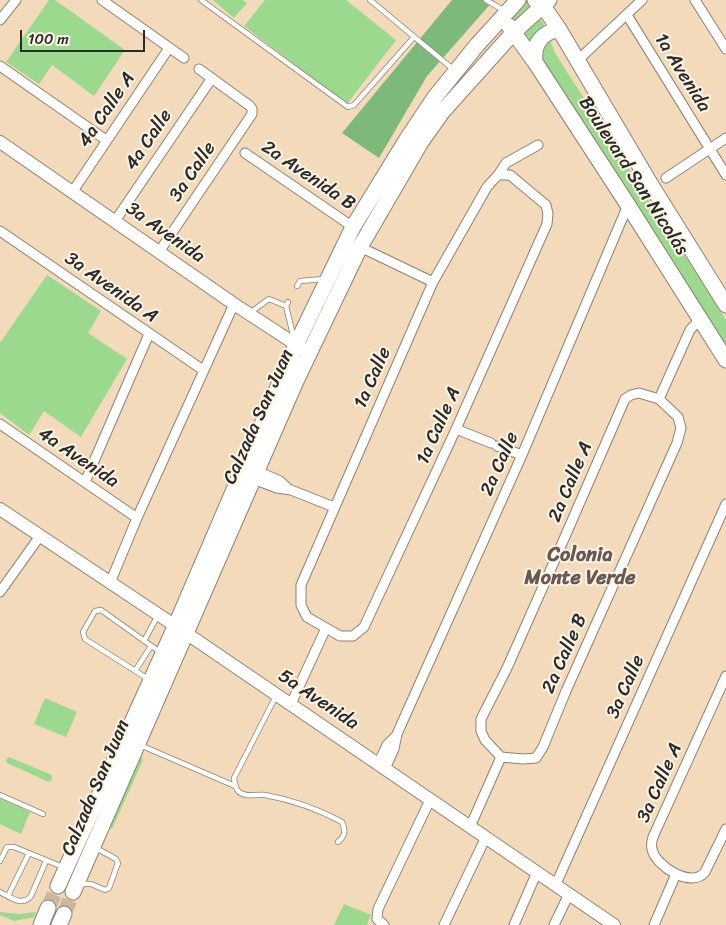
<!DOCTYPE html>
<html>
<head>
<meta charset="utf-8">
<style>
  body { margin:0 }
  #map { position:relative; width:726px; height:925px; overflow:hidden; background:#f3daba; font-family:Sriracha,sans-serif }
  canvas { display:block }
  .scale { position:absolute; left:20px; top:30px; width:125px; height:22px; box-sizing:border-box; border:2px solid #2b2b2b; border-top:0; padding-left:6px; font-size:15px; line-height:18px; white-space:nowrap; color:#2b2b2b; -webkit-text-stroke:4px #fcf5e5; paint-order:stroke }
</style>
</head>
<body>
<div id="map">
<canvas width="726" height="925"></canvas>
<div class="scale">100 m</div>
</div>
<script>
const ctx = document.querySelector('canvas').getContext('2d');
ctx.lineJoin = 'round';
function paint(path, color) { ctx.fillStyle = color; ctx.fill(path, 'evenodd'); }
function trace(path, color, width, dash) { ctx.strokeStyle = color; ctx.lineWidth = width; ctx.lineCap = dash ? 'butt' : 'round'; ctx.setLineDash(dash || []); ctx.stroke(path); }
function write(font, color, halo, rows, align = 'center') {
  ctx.font = font + ' Sriracha,sans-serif'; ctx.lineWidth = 4; ctx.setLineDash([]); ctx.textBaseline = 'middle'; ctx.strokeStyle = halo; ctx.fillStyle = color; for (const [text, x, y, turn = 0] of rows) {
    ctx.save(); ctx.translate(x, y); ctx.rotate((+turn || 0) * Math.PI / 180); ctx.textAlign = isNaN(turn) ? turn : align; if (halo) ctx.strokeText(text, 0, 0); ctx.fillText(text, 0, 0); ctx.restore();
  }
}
const green = new Path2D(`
  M49,0H55L125,50L94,96L52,65L39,84L6,62Z
  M213,0H243L247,3L234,18Z
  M265,0H346L396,40L347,104L244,26Z
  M525,0L529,3V9L516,21L510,17Z
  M537,17L543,22L555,53L726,320V349L519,39Z
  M47,275L101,311L88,333L127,359L81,437L44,411L29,435L0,413V343Z
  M45,698L77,712L66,737L34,724Z
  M139,752L143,760L112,829L106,826Z
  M9,757L52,775V780L49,782L7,763L6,759Z
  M0,798L30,812L21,834L0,824Z
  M344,904L371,915L367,924L368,925H334Z
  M0,912L20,914L36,912L34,917L14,921L0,915Z`);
const forest = new Path2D(`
  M452,0H494L427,76L379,158L342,133Z`);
const primaryTunnel = new Path2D(`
  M48,908L58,886
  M64,914L73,892`);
const lane = new Path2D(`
  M201,0L348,107L354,105L414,37
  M370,0L454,70
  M486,0L505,11
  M297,286L300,281L324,279
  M288,302L286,306L294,339
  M251,312L269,299L286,306
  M144,641L157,617
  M135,671L151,646
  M148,679L85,639L83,632L95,611L101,610L160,652
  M276,696L234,778C235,783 235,788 239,792C247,798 256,794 265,795C293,800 318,809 342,822C346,831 345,836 338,842
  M140,745L235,786
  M0,795L43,814
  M0,861L7,847H14L63,867
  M80,884H91L105,890L109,888L118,863L116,859L96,848
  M0,892C10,897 22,907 31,896L46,861
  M8,896L29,853`);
const street = new Path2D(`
  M102,0L184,58
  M695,0L726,49
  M627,15L726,175
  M0,20L16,0
  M577,61L642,0
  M0,66L106,140
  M245,153L353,227
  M498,175H510L546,205L548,214L547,224L456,429L364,627L353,636H340L307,617L301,605V585L433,282L487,187L498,175L506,163L538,145
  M666,178L726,138
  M73,191L169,48
  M115,221L212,78
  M0,231L203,370
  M360,247L433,282
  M159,252L252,114V109L250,106L199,69
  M639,393L659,399L678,417L681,428L677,443L566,691L543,747L536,758L523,759L501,757L485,740L481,731V719L507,668L550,571L625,399L631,395Z
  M659,399L690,330L701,318
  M0,424L137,518
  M456,429L491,443
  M497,446L522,455
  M257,471L280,481L290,490
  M253,479L277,488L291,490L334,507
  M85,482L149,334
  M110,583L137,518L234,304
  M0,592L40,536
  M726,676L653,837C652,840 651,845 652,849C655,866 692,889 705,872L726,829
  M291,704L326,628
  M378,764L387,745L397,735
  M385,769L394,749L397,734L522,455L628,205
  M470,827L501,757
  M556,884L726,504
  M384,925L377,919L378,909L430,800
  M444,925L486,837
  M514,925L537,872
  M554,925L569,894
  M654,925L676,874`);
const secondary = new Path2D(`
  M0,142L234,304L309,353
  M0,509L186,633L614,925`);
const primary = new Path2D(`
  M535,0L543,6L559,29L651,185L726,305
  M509,26L535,62L628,205L726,360
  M535,62C533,44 541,33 559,29
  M58,886L175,627L296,345L353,227L407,139L435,97L477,45L518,0
  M73,892L296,381L360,247L421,142L443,111L514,32L549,0
  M41,925L48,908
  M59,925L64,914`);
const streetNames = [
  ["1a Avenida",682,73,58],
  ["4a Calle A",107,110,-56],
  ["4a Calle",149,140,-56],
  ["3a Calle",193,172,-56],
  ["2a Avenida B",308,176,34],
  ["Boulevard San Nicolás",633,176,57],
  ["3a Avenida",165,233,35],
  ["3a Avenida A",111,288,35],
  ["1a Calle",373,378,-66],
  ["Calzada San Juan",259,417,-66],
  ["1a Calle A",439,426,-66],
  ["4a Avenida",78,458,34],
  ["2a Calle",500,464,-66],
  ["2a Calle A",571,482,-67],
  ["2a Calle B",565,654,-66],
  ["3a Calle",626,687,-66],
  ["5a Avenida",318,700,34],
  ["3a Calle A",660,783,-66],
  ["Calzada San Juan",96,788,-67]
];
const neighbourhoodNames = [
  ["Colonia",580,556],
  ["Monte Verde",580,579]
];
paint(green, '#9bd98f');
paint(forest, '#7cb97a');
trace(primaryTunnel, '#cbb79d', 15, [15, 8]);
trace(lane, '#8f8272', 6);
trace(street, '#8f8272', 11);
trace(secondary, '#8f8272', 14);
trace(primary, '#8f8272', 17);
trace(lane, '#fff', 4.5);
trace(street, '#fff', 9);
trace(secondary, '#fff', 12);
trace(primary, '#fff', 15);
write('19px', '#2b2b2b', '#fcf5e5', streetNames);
write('bold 20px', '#695754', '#fcf5e5', neighbourhoodNames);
</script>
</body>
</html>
